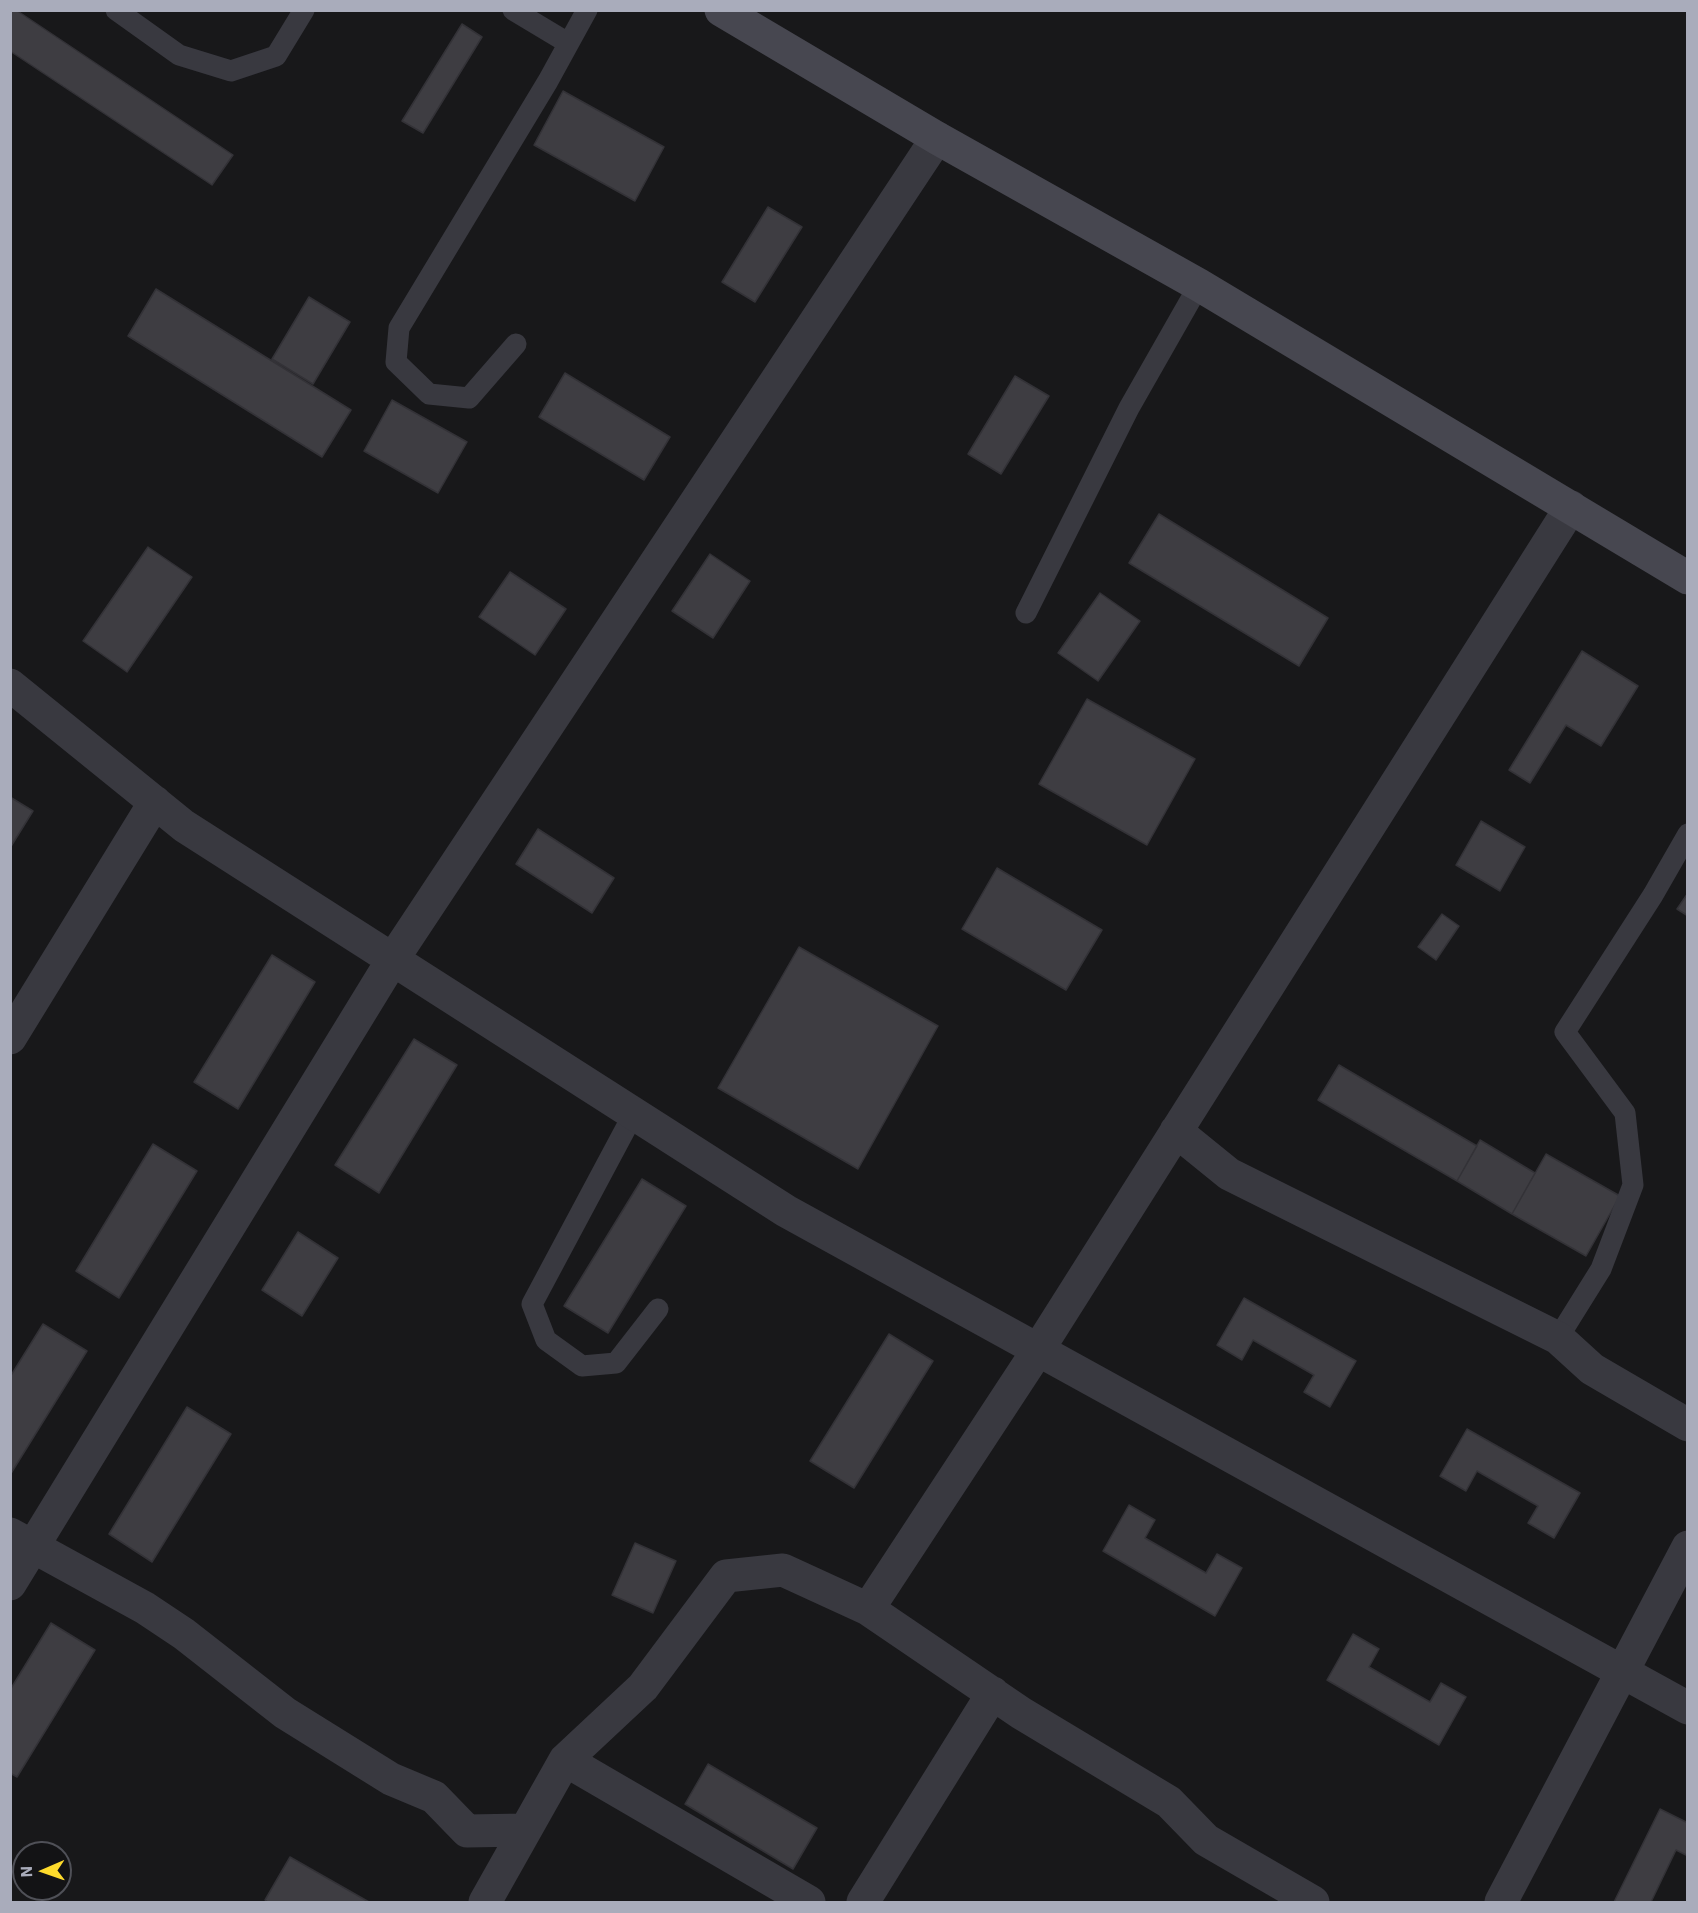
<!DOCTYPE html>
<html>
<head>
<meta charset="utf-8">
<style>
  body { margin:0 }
  #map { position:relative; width:1698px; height:1913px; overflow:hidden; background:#18181a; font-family:"IBM Plex Sans",sans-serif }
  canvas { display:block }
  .frame { position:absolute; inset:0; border:12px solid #a9acbb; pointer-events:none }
  .north { position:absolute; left:12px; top:1841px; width:60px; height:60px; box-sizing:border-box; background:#131315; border:2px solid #4f5057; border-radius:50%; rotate:268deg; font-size:16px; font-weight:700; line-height:24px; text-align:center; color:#a9acbb }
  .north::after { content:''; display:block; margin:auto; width:21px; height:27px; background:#fedb2c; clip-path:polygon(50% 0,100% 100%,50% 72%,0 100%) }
</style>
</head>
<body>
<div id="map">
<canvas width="1698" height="1913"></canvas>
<div class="frame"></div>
<div class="north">N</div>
</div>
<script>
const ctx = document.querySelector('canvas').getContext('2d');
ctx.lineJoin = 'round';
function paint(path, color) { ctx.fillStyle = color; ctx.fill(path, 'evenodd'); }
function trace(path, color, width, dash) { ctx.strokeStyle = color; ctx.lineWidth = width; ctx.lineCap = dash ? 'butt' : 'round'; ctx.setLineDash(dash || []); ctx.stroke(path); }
const building = new Path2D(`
  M10,10H16L233,155L212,185L10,51Z
  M462,24L482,37L423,133L402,121Z
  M563,91L664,147L635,201L534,145Z
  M768,207L802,227L755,302L722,282Z
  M156,289L351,410L322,457L128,336Z
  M309,297L350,322L313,384L272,359Z
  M565,373L670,437L644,480L539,417Z
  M1015,376L1049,396L1001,474L968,454Z
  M392,400L467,442L438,493L364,451Z
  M1159,514L1328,618L1299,666L1129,563Z
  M148,547L192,577L127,672L83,641Z
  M710,554L750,581L713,638L672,611Z
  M510,572L566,609L535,655L479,617Z
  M1100,593L1140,621L1098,681L1058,653Z
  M1582,651L1638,686L1601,746L1566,725L1530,783L1509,770Z
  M1087,699L1195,759L1147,845L1039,784Z
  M10,797L33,811L10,848Z
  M1481,821L1525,847L1500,891L1456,865Z
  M538,829L614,878L592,913L516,864Z
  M997,868L1102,930L1066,990L962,929Z
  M1688,893V916L1677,909Z
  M1442,914L1459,926L1436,960L1418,947Z
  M799,947L938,1026L858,1169L718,1088Z
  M272,955L315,982L238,1109L194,1082Z
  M414,1039L457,1065L379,1193L335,1165Z
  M1339,1065L1477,1146L1457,1181L1318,1100Z
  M1480,1140L1535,1173L1512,1214L1457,1181Z
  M153,1144L197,1171L119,1298L76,1271Z
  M1546,1154L1620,1196L1586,1256L1512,1214Z
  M642,1179L686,1206L608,1333L564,1306Z
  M298,1232L338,1258L302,1316L262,1290Z
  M1244,1298L1356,1361L1330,1407L1304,1392L1314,1375L1253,1340L1242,1360L1217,1345Z
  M43,1324L87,1351L10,1475V1377Z
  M889,1334L933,1361L854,1488L810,1461Z
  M187,1407L231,1434L152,1562L109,1534Z
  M1467,1429L1580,1493L1554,1538L1528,1523L1538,1506L1477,1471L1466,1491L1440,1476Z
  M1129,1505L1155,1520L1145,1538L1206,1573L1217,1554L1242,1568L1215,1616L1103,1551Z
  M635,1543L676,1561L653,1613L612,1595Z
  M51,1623L95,1650L17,1777L10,1773V1690Z
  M1353,1634L1379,1649L1369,1667L1430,1702L1441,1683L1466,1697L1439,1745L1327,1680Z
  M708,1764L817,1828L793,1869L685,1804Z
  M1660,1809L1688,1823V1856L1676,1850L1651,1902H1614Z
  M290,1857L369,1902H268L265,1900Z`);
const service = new Path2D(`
  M116,10L179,55L231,71L276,56L304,10
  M513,10L568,43
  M516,344L469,398L429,394L396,362L399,328L548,81L587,10
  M1026,613L1129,408L1199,285
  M634,1113L532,1304L546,1340L582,1366L616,1363L658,1309
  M1558,1338L1601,1269L1633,1185L1625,1113L1565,1032L1653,895L1688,834`);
const minor = new Path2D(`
  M10,685L184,826L786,1211L1688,1708
  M10,1038L155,802
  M1176,1131L1229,1174L1558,1338L1592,1369L1688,1425
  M10,1534L145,1608L184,1634L285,1713L391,1779L434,1797L467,1831L524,1830
  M10,1584L393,959L937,138
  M868,1609L1038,1350L1571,507
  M565,1760L809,1902
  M485,1902L565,1760L643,1687L726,1576L783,1570L868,1609L1021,1713L1169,1802L1206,1840L1313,1902
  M863,1902L993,1693
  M1501,1902L1688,1547`);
const secondary = new Path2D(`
  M721,10L937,138L1199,285L1688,578`);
paint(building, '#3e3d42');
trace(building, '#333237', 1.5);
trace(service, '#393940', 21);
trace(minor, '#393940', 33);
trace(secondary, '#474750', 33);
</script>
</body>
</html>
